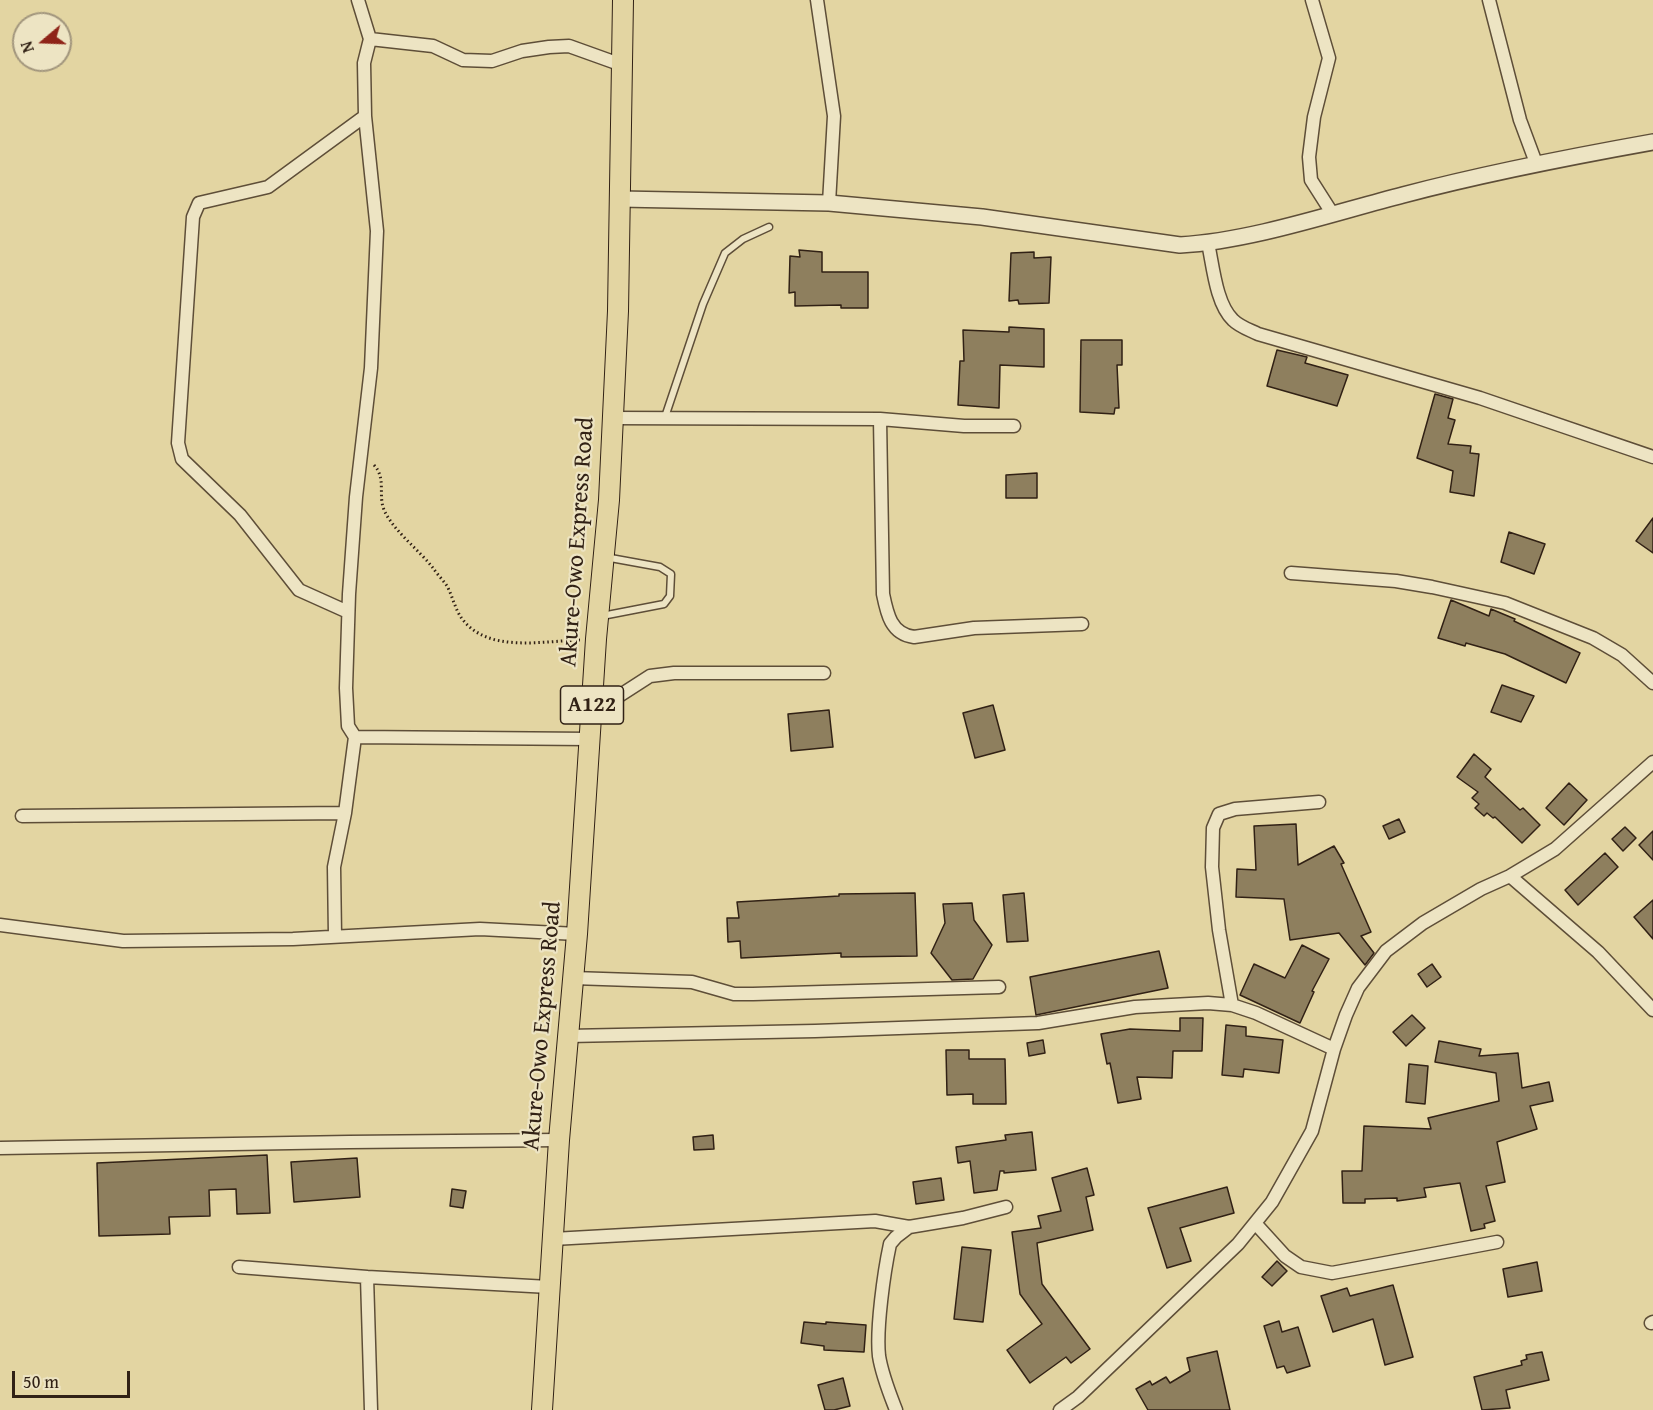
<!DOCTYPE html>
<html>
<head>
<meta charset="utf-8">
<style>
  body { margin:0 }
  #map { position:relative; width:1653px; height:1410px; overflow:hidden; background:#e3d5a2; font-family:"Gentium Book Plus",serif }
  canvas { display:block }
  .north { position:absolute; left:12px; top:12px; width:60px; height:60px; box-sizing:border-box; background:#ede4c3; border:2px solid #a2967d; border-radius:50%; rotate:251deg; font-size:16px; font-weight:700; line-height:24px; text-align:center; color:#312115 }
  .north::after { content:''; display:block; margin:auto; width:21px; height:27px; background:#8f2418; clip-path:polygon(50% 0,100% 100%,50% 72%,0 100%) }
  .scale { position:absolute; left:12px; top:1371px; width:118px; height:27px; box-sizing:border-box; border:3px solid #312115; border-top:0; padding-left:8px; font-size:18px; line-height:21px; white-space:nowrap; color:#312115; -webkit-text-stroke:4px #ede4c3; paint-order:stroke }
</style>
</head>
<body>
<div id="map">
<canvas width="1653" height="1410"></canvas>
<div class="north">N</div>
<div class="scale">50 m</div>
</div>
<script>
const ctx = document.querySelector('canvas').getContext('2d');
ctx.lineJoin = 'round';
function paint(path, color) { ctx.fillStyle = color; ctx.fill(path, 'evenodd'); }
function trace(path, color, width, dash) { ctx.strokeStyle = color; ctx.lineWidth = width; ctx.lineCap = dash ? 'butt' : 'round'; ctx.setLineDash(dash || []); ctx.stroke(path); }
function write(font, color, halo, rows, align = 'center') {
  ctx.font = font + ' "Gentium Book Plus",serif'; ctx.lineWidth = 4.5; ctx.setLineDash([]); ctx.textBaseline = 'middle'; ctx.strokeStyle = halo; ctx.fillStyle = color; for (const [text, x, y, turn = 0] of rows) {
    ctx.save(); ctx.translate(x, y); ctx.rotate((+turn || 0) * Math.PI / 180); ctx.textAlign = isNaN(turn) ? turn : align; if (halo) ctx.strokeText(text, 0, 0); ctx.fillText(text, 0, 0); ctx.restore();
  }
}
const building = new Path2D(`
  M799,250L822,252V272H868V308H841V305L795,306V292L789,293L790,256L800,257Z
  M1034,252V258L1051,257L1049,303L1019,304L1018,300L1009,301L1011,253Z
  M1009,327L1044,329V367L1000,365L999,408L958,405L960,361H964L963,330L1009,332Z
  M1081,340H1122V365H1117L1119,408H1115L1114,414L1080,412Z
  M1277,350L1307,357L1305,363L1348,375L1337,406L1267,386Z
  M1435,394L1453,399L1448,418L1455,420L1448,444L1471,446L1470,453L1479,454L1474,496L1450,492L1453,471L1417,458Z
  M1037,473V498H1006V475Z
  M1653,518V553L1636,541Z
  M1509,532L1545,544L1534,574L1501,562Z
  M1451,600L1489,616L1491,609L1515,619L1514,621L1580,653L1566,683L1505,654L1466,643L1465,646L1438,638Z
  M1502,685L1534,696L1521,722L1491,712Z
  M993,705L1005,750L975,758L963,713Z
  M829,710L833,747L791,751L788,714Z
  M1474,754L1491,769L1485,777L1520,810L1523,808L1540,825L1522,843L1495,817L1493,818L1487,813L1484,816L1475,808L1479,804L1472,798L1478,792L1457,777Z
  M1569,783L1587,800L1564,825L1546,808Z
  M1399,819L1405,832L1389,839L1383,826Z
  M1296,824L1298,865L1334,846L1344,863L1341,864L1371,932L1361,936L1374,953L1365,965L1339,933L1290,940L1284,899L1236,897L1237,869L1256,870L1254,826Z
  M1625,827L1636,838L1623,851L1612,839Z
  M1653,831V860L1639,845Z
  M1605,853L1618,867L1578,905L1565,890Z
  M915,893L917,956L841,957V953L741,958L740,941L728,942L727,918H739L737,902L839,896V894Z
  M1024,893L1028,941L1007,942L1003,895Z
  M1653,900V939L1634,917Z
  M972,903L974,920L992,945L973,979L952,980L931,953L945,923L943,904Z
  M1302,945L1329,959L1312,991L1314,992L1300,1023L1240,995L1254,964L1285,978Z
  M1159,951L1168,988L1036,1015L1030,977Z
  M1432,964L1441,977L1427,987L1418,974Z
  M1412,1015L1425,1028L1406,1046L1393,1032Z
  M1180,1018H1203L1202,1051H1173L1172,1078L1137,1077L1141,1099L1118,1103L1110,1063L1107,1064L1101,1034L1130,1029L1180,1031Z
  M1226,1025L1246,1027V1036L1283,1040L1279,1073L1244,1069L1243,1077L1222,1075Z
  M1043,1040L1045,1053L1029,1056L1027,1043Z
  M1439,1041L1481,1049L1479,1056L1518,1053L1522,1088L1549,1082L1553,1101L1530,1106L1537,1129L1497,1142L1505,1182L1486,1186L1495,1221L1484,1224L1485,1228L1471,1231L1460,1183L1424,1188L1426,1197L1397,1201V1198L1365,1199V1203H1343L1342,1171H1362L1364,1126L1431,1129L1428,1118L1499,1101L1496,1073L1435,1062Z
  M946,1050H969V1059H1005L1006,1104H973V1094L947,1095Z
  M1409,1064L1428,1066L1425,1104L1406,1102Z
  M1032,1132L1036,1170L1004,1173V1171H1000L997,1190L974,1193L970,1161L958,1163L956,1147L1006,1140L1005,1135Z
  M713,1135L714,1149L694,1150L693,1137Z
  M267,1155L270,1213L237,1214L236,1189L209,1190L210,1216L169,1217L170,1234L99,1236L97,1163Z
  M357,1158L360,1197L294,1202L291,1162Z
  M1087,1168L1094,1195L1086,1197L1093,1230L1037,1243L1042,1284L1090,1349L1071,1363L1066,1357L1030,1383L1007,1350L1042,1324L1020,1294L1012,1232L1041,1228L1038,1216L1061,1211L1052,1178Z
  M941,1178L944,1200L916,1204L913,1182Z
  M1227,1187L1234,1213L1180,1228L1191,1261L1167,1268L1148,1208Z
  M452,1189L466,1191L463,1208L450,1206Z
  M962,1247L991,1250L983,1322L954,1319Z
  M1277,1261L1287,1271L1272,1286L1262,1277Z
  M1537,1262L1542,1291L1508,1297L1503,1269Z
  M1393,1285L1413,1357L1385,1365L1373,1319L1333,1332L1321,1296L1347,1288L1350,1296Z
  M1279,1321L1282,1332L1298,1327L1310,1366L1287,1373L1284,1366L1277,1368L1264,1326Z
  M804,1322L826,1324V1322L866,1325L864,1352L824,1350V1346L801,1343Z
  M1217,1351L1230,1410H1148L1136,1389L1150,1381L1152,1385L1166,1377L1170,1383L1190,1371L1187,1358Z
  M1542,1352L1549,1380L1506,1390L1510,1408L1482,1410L1474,1377L1522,1365L1521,1361L1527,1359L1526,1355Z
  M843,1378L850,1406L834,1410H825L818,1385Z`);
const path = new Path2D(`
  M374,465C387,479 377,496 385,512C395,532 419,550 433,568C437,574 443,580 447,586C453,597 455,610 463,620C489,653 542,641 580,640`);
const service = new Path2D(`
  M665,417L703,304L725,253L743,239L769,227
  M602,616L664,604L670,596L671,574L660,567L605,557`);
const minor = new Path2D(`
  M358,0L370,39L364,63L365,116L377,231L371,368L356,497L349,594L346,688L348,726L355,737L590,739
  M817,0L834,116L829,203
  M1312,0L1329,58L1314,117L1309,157L1311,180L1332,213
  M1489,0L1520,120L1536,163
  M370,39L433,46L463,60L492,61L522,51L549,47L569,46L622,65
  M1208,243C1213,266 1216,304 1233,320C1240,327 1250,330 1258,334L1480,398L1653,457
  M612,418L880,419L964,426H1014
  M880,419L883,594C887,614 891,634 914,637L974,628L1082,624
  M1291,573L1396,581L1432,587L1505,603L1593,638L1622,655L1653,683
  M348,612L299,590L240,515L182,459L178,443L193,217L199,203L268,187L365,116
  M591,714L650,676L674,673H824
  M22,816L345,813
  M1510,876L1598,952L1653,1010
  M0,925L123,941L293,939L480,929L577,934
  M335,936L334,867L345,813L355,737
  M573,978L692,982L734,994H753L999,987
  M1232,1005L1219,930L1212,867L1213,828L1219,814L1235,809L1319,802
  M568,1036L815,1031L1038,1023L1135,1007L1208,1003L1232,1005L1256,1013L1334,1049
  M0,1148L349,1142L559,1140
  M1255,1223L1285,1256L1301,1267L1332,1273L1497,1242
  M553,1239L875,1221L909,1227
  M239,1267L367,1277
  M1651,1323L1653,1322
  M371,1410L367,1277L549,1287
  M896,1410C889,1392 882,1375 879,1356C876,1329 884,1272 890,1244L896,1237L909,1227L963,1218L1006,1207
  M1060,1410L1078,1397L1238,1244L1272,1202L1312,1131L1334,1049L1346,1015L1358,988L1386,951L1423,923L1481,889L1510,876L1555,849L1653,762`);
const tertiary = new Path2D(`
  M620,199L829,203L982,217L1180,245C1251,241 1333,213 1403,195C1486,173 1569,157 1653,142`);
const trunk = new Path2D(`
  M542,1410L559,1140L577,934L596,639L609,500L618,311L623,0`);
const shields = [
  [592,705,63]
];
const shieldNames = [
  ["A122",592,705]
];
const streetNames = [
  ["Akure-Owo Express Road",578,542,-86],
  ["Akure-Owo Express Road",543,1026,-85]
];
paint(building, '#8e7f5e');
trace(building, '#312115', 1.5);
trace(service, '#5e4e38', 9);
trace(minor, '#5e4e38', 15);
trace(tertiary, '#5e4e38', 18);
trace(trunk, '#312115', 22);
trace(path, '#312115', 3, [1.5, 3]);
trace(service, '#ede4c3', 6);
trace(minor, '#ede4c3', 12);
trace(tertiary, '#ede4c3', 15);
trace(trunk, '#e3d5a2', 20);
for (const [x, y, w] of shields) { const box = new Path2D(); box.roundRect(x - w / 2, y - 19, w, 38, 4.5); ctx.fillStyle = '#ede4c3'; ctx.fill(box); trace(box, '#312115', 1.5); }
write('bold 22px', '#312115', null, shieldNames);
write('24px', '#312115', '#ede4c3', streetNames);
</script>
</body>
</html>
